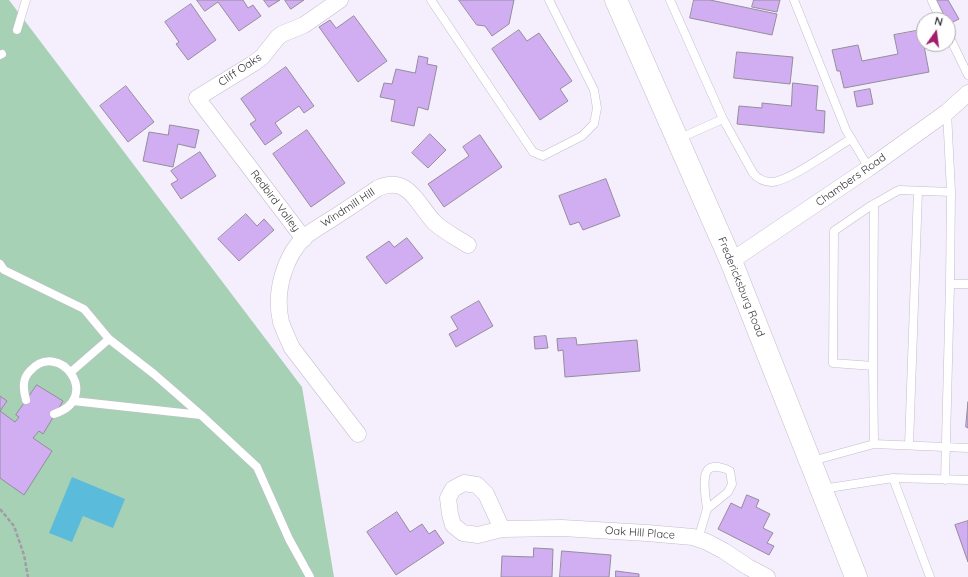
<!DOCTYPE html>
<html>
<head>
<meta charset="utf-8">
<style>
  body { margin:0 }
  #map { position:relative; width:968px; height:577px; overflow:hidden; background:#f5eefd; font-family:Quicksand,sans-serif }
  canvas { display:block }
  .north { position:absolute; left:916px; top:12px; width:40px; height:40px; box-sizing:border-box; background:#fff; border:1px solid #afadb0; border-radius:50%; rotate:14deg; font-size:11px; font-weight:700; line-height:16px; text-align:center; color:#363339 }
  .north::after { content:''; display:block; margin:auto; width:14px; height:18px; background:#a21d6a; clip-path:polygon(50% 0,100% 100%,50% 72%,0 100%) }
</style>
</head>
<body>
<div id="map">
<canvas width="968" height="577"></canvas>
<div class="north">N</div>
</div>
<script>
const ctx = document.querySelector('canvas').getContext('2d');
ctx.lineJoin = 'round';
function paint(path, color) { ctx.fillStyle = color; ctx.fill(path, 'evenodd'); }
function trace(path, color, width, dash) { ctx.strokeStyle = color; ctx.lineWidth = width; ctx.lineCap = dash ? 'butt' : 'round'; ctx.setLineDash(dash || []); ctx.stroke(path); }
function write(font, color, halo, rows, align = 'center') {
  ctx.font = font + ' Quicksand,sans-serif'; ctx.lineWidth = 3; ctx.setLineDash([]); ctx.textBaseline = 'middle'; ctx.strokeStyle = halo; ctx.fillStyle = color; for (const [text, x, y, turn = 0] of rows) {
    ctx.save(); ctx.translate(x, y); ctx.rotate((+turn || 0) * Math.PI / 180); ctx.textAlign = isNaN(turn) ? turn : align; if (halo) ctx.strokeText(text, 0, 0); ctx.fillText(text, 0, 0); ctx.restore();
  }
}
const green = new Path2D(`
  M0,0H9L302,387L334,577H0Z`);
const water = new Path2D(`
  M72,477L125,499L113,528L83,516L72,542L49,533Z`);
const building = new Path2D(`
  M197,0H243L248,8L253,5L261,16L239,31L218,2L205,11Z
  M264,0H280L269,7Z
  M285,0H304L291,9Z
  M459,0H514L509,24L492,36L485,26L477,25Z
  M694,0H710L777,14L772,35L690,18Z
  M754,0H780L777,12L752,7Z
  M937,0H948L959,19L949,24Z
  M191,4L216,40L188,60L176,44L179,42L165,22Z
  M354,16L387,61L358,82L319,27L330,20L336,28Z
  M519,30L527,41L539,33L572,81L560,89L568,101L540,120L492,49Z
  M921,30L929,72L844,88L840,71H837L832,50L858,45L862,61L898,54L894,35Z
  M737,52L793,57L790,84L734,78Z
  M419,56L428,58L427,64L437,66L428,110L418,107L414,126L391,121L395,100L380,97L384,83L392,84L396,69L415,73Z
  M286,67L314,106L304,113L299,106L275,123L282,133L265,145L250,124L256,120L241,99Z
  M793,83L818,86L816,110L825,111L824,133L737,124L739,106L762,108V103L791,106Z
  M126,86L154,122L128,142L100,106Z
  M870,89L873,104L857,107L854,92Z
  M170,125L199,130L195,148L178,144L173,167L143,161L149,132L168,135Z
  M307,130L345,183L311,207L273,154Z
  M430,134L446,150L428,168L412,153Z
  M480,135L502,167L444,207L428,184L469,156L463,147Z
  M200,152L216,176L181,199L171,184L178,180L171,171Z
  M606,179L620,216L583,230L579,222L570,225L559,196Z
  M246,214L257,226L264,219L274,230L239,261L218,239Z
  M407,238L423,258L386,284L366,257L389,241L394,247Z
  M479,301L493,326L456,347L449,334L458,329L451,317Z
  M546,336L548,348L535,349L534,337Z
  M576,338L577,345L637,340L640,371L565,377L563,350L558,351L557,339Z
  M37,385L63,401L43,434L39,431L33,438L52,451L24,495L0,478V396L7,401L0,411L15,422L19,417L16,415Z
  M968,402V428L966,427Z
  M747,495L759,500L756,507L770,514L763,528L773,533L767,543L774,546L769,555L718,529L731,503L741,508Z
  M397,512L410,532L422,524L429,534L435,530L444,543L396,575L367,532Z
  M968,521V562L955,525Z
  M534,548L553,549L552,577H501L502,556L533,557Z
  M562,551L611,555L609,577H560Z
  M616,571L639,574V577H616Z`);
const path = new Path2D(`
  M0,509L14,526L24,555L28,577`);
const service = new Path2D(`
  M431,0L533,152L543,156L582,136L594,124L597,108L594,90L549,0
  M670,0L723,119L678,139
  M794,0L846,130L869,168
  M932,1L941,20
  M17,30L26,0
  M948,34L968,75
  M0,55L2,54
  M947,112L951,192
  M723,119L753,173C757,178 764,182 772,182C790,181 833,149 851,139
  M0,264L4,270L84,309L109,339L154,374L201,415
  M873,366L874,204
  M71,372L109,339
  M26,400C23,389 22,379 30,371C60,338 103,399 54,414
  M73,401L201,415L257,467L289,539L310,577
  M874,444L873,366L833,363L834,231L869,207L899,190L951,192L950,284H968
  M909,445L918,191
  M812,461L874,444L968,448
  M893,478L930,577
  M945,480L950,284
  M822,489L893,478L968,480
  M698,539L707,509L728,492L732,484L730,471C696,455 705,489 707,509`);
const minor = new Path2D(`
  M304,239L197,98L254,63L262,57L278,37L282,34L304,25L340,0
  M731,261L869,168L947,112L968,93
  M358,434L292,348C288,339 284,331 281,322C274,293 284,255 307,235C314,230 322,225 330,220C346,210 362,199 378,188C409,175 417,204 434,222C443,231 457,238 468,245
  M502,529L486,494L477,485L464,483L453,489L448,498L450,514L453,525L463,533L478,535L502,529L562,528L647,533L693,537L707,542L724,551L748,567L767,577`);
const primary = new Path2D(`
  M616,0L731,261L856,577`);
const streetNames = [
  ["Cliff Oaks",240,70,-34],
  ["Chambers Road",851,180,-35],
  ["Redbird Valley",275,201,53],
  ["Windmill Hill",348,208,-33],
  ["Fredericksburg Road",741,287,68],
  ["Oak Hill Place",640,533,4]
];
paint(green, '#a6d1b5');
paint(water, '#5bbbda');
paint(building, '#d1adf1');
trace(building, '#948d9b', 1);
trace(service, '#c4bdcb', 9);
trace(minor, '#c4bdcb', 17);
trace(primary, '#c4bdcb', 23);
trace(path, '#a19ca7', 2.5, [4, 2]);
trace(service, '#fff', 8);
trace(minor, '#fff', 16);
trace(primary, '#fff', 22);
write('11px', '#363339', '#fff', streetNames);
</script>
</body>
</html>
